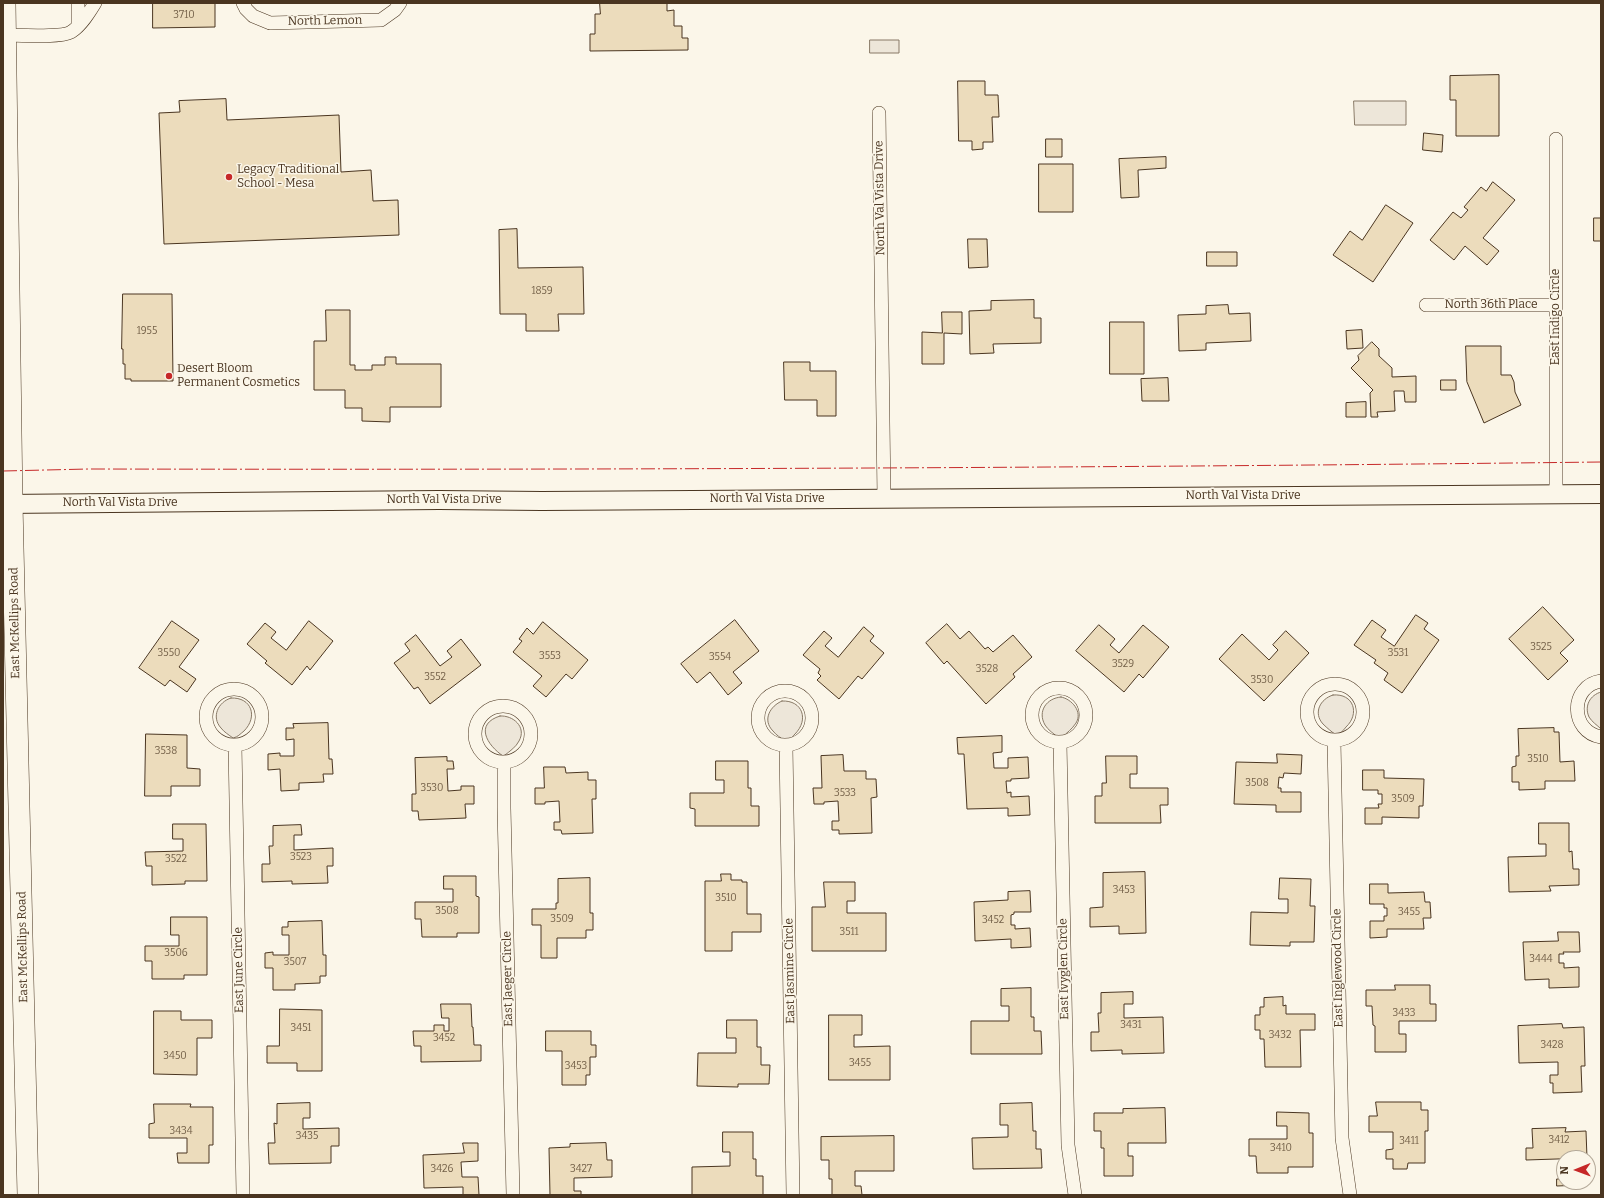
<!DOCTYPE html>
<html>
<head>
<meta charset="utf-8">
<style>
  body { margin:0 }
  #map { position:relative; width:1604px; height:1198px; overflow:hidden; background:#fbf6e9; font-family:Bitter,serif }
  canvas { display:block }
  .frame { position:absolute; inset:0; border:4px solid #4a3520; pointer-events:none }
  .north { position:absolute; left:1556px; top:1150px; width:40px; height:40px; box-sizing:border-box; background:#fbf6e9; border:1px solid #b4a999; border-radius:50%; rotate:269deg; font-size:11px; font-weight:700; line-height:16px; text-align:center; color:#4a3520 }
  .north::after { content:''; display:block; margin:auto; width:14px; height:18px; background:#c62828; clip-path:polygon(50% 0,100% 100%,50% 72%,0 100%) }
</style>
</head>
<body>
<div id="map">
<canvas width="1604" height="1198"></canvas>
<div class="frame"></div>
<div class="north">N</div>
</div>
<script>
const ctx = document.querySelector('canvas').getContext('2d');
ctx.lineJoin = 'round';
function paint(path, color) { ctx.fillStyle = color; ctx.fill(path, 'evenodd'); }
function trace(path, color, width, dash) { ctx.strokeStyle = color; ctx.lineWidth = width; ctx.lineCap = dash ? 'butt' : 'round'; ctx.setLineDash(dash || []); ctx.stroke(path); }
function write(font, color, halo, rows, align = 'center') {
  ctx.font = font + ' Bitter,serif'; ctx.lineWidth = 3; ctx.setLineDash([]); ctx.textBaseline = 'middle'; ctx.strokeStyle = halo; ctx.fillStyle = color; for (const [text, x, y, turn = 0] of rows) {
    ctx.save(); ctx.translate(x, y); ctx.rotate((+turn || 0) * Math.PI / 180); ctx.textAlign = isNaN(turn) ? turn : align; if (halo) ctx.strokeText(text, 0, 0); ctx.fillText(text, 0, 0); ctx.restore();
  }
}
const green = new Path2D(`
  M870,40H899V53H870Z
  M1354,101H1406V125H1355Z
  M1601,692V729C1597,725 1592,722 1589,717C1584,706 1590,695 1601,692Z
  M1333,695C1354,693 1360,714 1346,727C1343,731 1340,734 1336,735C1332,732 1327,728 1323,724C1313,713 1320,699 1333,695Z
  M1061,697C1072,699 1083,712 1076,723C1072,729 1067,733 1062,737L1059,738C1054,734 1048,730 1045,725C1037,711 1047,698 1061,697Z
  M231,698C252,697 258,717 244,731C240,734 238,737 233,738C229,735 224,732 221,728C211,717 218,702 231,698Z
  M782,701C803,700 809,720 795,734C792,737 789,741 785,741C781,738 776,735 773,731C762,720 770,706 782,701Z
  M500,716C513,715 527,727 519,741C516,747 510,751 505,755L503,756C487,745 474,724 500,716Z`);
const building = new Path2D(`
  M153,3H215V27L153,28Z
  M600,3H667V11L674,10V26H682V38H688V50L590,51V34H595V14H600Z
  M1499,75V136H1456V100H1450V76Z
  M958,81H985V95H998L999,117H992L993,142H983V149L972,150V141H959Z
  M226,99L227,120L339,115L341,172L371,170L373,201L398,200L399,235L164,244L159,113L180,112L179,101Z
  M1424,133L1443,135L1442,152L1423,150Z
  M1046,139H1062V157H1046Z
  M1166,157V168L1138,170L1139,197L1121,198L1119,159Z
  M1039,164H1073V212H1039Z
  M1493,182L1515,200L1483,238L1499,251L1487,265L1465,246L1454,260L1430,240L1453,212L1461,218L1468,210L1464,207L1481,187L1486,191Z
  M1386,205L1413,223L1373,282L1333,255L1350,231L1362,240Z
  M1594,218H1601V241H1594Z
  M517,229L518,268L583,267L584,314H558L559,331H526V314H500L499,230Z
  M968,239H987L988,267L969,268Z
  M1207,252H1237V266H1207Z
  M123,294H172L173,381H131V379H125V364H123V349H122Z
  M1034,300V318H1041V343L993,344L994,353L970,354L969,311L991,310V301Z
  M1228,305L1229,314L1250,313L1251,341L1206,343V350L1179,351L1178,315L1206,314V306Z
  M326,310H350V365H355V370H372V365H385V357H396V364H441V407H390V422L362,421V408H345V390H314V341H326Z
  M942,312H962V334L944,333V364H922V332L942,333Z
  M1110,322H1144V374H1110Z
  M1362,330L1363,348L1347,349L1346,331Z
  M1372,342L1379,349V356L1392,368V377L1416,376V402H1405L1404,391H1394L1395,411L1377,412L1378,417H1371L1370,393L1373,390L1351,368L1359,360L1358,356Z
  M1466,346H1501V375H1511L1514,382L1515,392L1521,405L1484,423L1467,382Z
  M784,362H810V371H836V416H817V400H785Z
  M1168,378L1169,401H1142L1141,379Z
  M1441,380H1456V390H1441Z
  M1366,402V417H1346V403Z
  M1543,607L1574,640L1560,653L1568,661L1548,680L1509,639Z
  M1416,615L1428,623L1424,629L1439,640L1402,693L1384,680L1388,673L1374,663L1376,660L1354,645L1372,620L1386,630L1381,637L1394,646Z
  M735,620L759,651L733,672L742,683L728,695L710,672L697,683L681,664Z
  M172,621L199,640L179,667L196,679L187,692L170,680L165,686L139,668Z
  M309,621L333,641L310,670L307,666L292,685L265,663L267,661L247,644L265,623L276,632L271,638L286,650Z
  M543,622L588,660L572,679L566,674L546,697L533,686L542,676L513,652L522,641L519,639L527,628L533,634Z
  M947,624L960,639L969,631L985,649L988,647L993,652L1013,635L1032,657L1013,674L1015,677L986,704L947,661L944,664L926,643Z
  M1099,625L1115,639L1110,645L1119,653L1143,625L1169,647L1143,678L1139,674L1124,692L1076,651Z
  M864,627L874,636L870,641L884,653L862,679L858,676L839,699L817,680L821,676L818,673L820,669L803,655L824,631L832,638L825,646L838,657Z
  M1286,631L1309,653L1264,701L1219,659L1242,634L1269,660L1278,650L1273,645Z
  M416,635L440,666L452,657L447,651L461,639L481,665L430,704L418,687L414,689L394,663L410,651L405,644Z
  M328,723L329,759H332L333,774H323L324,782L299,783V790L281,791L280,769L268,770V754L280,753V756H294V739L286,740V728H294L293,724Z
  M1554,728V732H1559L1560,762L1574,761L1575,781H1545V789L1519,790V782H1512V767L1516,766V756H1519L1518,729Z
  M146,734L187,735V768L200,769V786H171V796H145Z
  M1002,736V752L993,753L994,768H1008V758L1028,757L1029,778L1011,779V781H1006L1007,793L1011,792V797L1029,796L1030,815L1008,816V808L967,809L964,754H958L957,738Z
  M1277,754L1302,755L1301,774L1284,773L1283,778L1279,777L1278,788H1281V792H1301V812H1276V805L1234,804L1236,762L1277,763Z
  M843,755L844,771H866V779H876L877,797L871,798L872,833L839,834V830H832V821H839L838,801L824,802V804H814L813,788H822L821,756Z
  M1106,756H1137V774H1130V788H1168V805H1160L1161,823H1095V796H1102V783H1106Z
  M447,757V761H453L454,769H447L448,791L461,790V786H474V804H465L466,818L419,820L418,811H412V794H416L415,758Z
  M716,761H748V788H751V806H759V826H695V809L690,808V793H724V780H716Z
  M544,767H565L566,773L588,772V780H596V799H592L593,833L562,834L561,830H554V822H560L559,801L545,802V804H535V788H544Z
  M1363,770H1384V778L1424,779L1423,806H1419V818L1382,817V824H1365V808H1379L1378,804H1382V794H1378V790H1363Z
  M1539,823H1569V852L1572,851L1573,869H1579V885L1549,886L1551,891L1509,892L1508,857L1546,856V844H1539Z
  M173,824H206L207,881H185V884L152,885V866H146L145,852L183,851V839H173Z
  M301,825L302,835H294V850L333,848V866H327L328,883L292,884V881L262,882V864H270L269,846H273V826Z
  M1145,872L1146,933L1119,934V926L1090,927V908L1103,907V873Z
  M721,874H731V880H742V882H747V914H761V932H732V951H705V881H721Z
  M444,876H476V896L479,897V933H457V937H422L421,919H415V902H453V889H444Z
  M590,878V913H593V930H586V938H557V958H541V925H532V909H556V903H558V879Z
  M1280,878L1311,879L1310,906H1315L1314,942H1290V946L1250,945L1251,912L1288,913V899H1279Z
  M824,882H855V901H847V913H886V951H812V907H825Z
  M1370,884H1388V893L1424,892L1425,902H1430L1431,918H1423L1424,929H1387V937L1370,938V921H1384V916H1387V908H1384V904H1370Z
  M1030,891L1031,912H1014V914L1011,915V925H1015V929L1030,928L1031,947L1011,948V939L975,941L974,902L1008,900V892Z
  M171,917H207V975H184V979H152V961H145V946H179V935H171Z
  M322,921L323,955H326V976H320V983L295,984V990H273V968H265V953L273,952V955H289V935H282V927H288V922Z
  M1558,932H1579L1580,952H1563L1564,954H1559V963H1564V968L1579,967V987L1549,988V979L1525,980L1523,942L1558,941Z
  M1395,985H1430V1004H1436V1021H1399V1034H1406V1052H1375V1026L1373,1025L1372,1006H1366V990H1395Z
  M1031,988V1017H1034V1031H1041L1042,1054H971V1021H1009V1006H1001V989Z
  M1133,992V1004H1124V1018L1163,1017L1164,1053L1122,1054V1050L1091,1051V1032H1099L1098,1013H1101V993Z
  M1283,997V1006L1286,1005V1014H1315V1030H1300L1301,1067H1265L1264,1039H1260V1030H1255V1015H1260V1007H1264V998Z
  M441,1004H471L472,1027H473L474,1045H481V1061L421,1062V1046H414L413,1031H434V1025H444V1031H449V1018H442Z
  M280,1009L322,1010V1071H297V1063H267V1046H279Z
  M154,1011H181V1020H212V1038H197V1075L154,1074Z
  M829,1015H862V1035H854V1047L890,1046V1080H829Z
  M727,1020H757V1047H761V1065H770L769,1084H738V1087L697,1086L698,1053H736V1038H727Z
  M1562,1024L1563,1028L1584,1027L1585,1066H1581L1582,1092L1553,1093V1083H1550V1075H1558V1062L1519,1063L1518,1026Z
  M546,1031H591V1045H596V1057H590V1075H586V1085H562V1051H546Z
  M1376,1102H1421V1110H1428V1131H1425V1163H1408L1407,1169H1393V1159H1386V1150L1393,1149V1132H1369V1116H1377Z
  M310,1103V1118H303V1129L339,1128V1146H331V1163L269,1164L268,1143H275L274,1123L277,1124V1104Z
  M1032,1103L1033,1131H1036V1149H1041L1042,1168L973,1169L972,1138L1008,1137V1125H1000V1104Z
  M154,1104H191L190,1107H213V1145H209V1163H178L177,1153H187V1138H149V1124L154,1123Z
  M1165,1108L1166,1143H1128V1156H1133V1176H1104V1148H1101V1131H1094V1113H1123V1109Z
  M1277,1112L1309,1113V1133H1313V1167H1288V1173H1257L1256,1156H1249V1139H1287V1126H1277Z
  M1566,1128L1565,1132L1586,1131L1587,1158L1526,1160V1148H1533L1532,1129Z
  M723,1132H753V1159H756V1176H763V1195H692V1167L730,1166V1152H723Z
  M894,1136V1171H855V1186H861L862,1195H832V1179H829V1160H821V1137Z
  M463,1143H478V1161L461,1162L462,1177H478L479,1195H463V1187L424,1188L423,1155L464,1153Z
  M606,1143L607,1160H612V1177L574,1178V1191H581V1195H550L549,1148L570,1147V1144Z
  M1557,1179H1564V1182H1583V1185L1557,1186Z`);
const minor = new Path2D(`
  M78,3V26
  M243,3L246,9L253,16L270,23L381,20L395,10L400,3
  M3,35C17,35 61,38 71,32C81,26 89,13 95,3
  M879,113L884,498
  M1426,305H1556
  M1556,495V139
  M1601,681C1569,686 1570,732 1601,737
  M1307 712a28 28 0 1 1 56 0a28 28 0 1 1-56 0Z
  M1032 715a27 27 0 1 1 54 0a27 27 0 1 1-54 0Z
  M206 717a28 28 0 1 1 56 0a28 28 0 1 1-56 0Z
  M758 718a27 27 0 1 1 54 0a27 27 0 1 1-54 0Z
  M475 734a28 28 0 1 1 56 0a28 28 0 1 1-56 0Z
  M1334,741L1342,1138L1350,1195
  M1060,743L1068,1145L1075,1195
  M235,745L243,1195
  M786,746L793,1195
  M504,763V808L513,1195`);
const secondary = new Path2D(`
  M3,504L439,500L542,501L1601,494`);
const primary = new Path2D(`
  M5,3L12,504L28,1195`);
const power = new Path2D(`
  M3,471L89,469C593,470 1097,468 1601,462`);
const markers = [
  [229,177,4,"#c62828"],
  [169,376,4,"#c62828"]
];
const numberNames = [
  ["3710",184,15],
  ["1859",542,291],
  ["1955",147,331],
  ["3525",1541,647],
  ["3550",169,653],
  ["3531",1398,653],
  ["3553",550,656],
  ["3554",720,657],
  ["3529",1123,664],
  ["3528",987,669],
  ["3552",435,677],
  ["3530",1262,680],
  ["3538",166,751],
  ["3510",1538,759],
  ["3508",1257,783],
  ["3530",432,788],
  ["3533",845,793],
  ["3509",1403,799],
  ["3523",301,857],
  ["3522",176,859],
  ["3453",1124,890],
  ["3510",726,898],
  ["3508",447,911],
  ["3455",1409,912],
  ["3509",562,919],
  ["3452",993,920],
  ["3511",849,932],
  ["3506",176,953],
  ["3444",1541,959],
  ["3507",295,962],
  ["3433",1404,1013],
  ["3431",1131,1025],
  ["3451",301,1028],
  ["3432",1280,1035],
  ["3452",444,1038],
  ["3428",1552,1045],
  ["3450",175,1056],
  ["3455",860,1063],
  ["3453",576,1066],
  ["3434",181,1131],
  ["3435",307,1136],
  ["3412",1559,1140],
  ["3411",1409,1141],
  ["3410",1281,1148],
  ["3426",442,1169],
  ["3427",581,1169]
];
const streetNames = [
  ["North Lemon",325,21,-1],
  ["North Val Vista Drive",880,198,-91],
  ["North 36th Place",1491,305],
  ["East Indigo Circle",1556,317,-90],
  ["North Val Vista Drive",1243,496],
  ["North Val Vista Drive",767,499],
  ["North Val Vista Drive",444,500],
  ["North Val Vista Drive",120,503],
  ["East McKellips Road",15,623,-91],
  ["East McKellips Road",23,947,-91],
  ["East Inglewood Circle",1338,968,-91],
  ["East Ivyglen Circle",1064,969,-91],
  ["East June Circle",239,970,-91],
  ["East Jasmine Circle",790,971,-91],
  ["East Jaeger Circle",508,979,-91]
];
const poiNames = [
  ["Legacy Traditional",237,170],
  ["School - Mesa",237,184],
  ["Desert Bloom",177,369],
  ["Permanent Cosmetics",177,383]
];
paint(green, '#ede6d9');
trace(green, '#887966', 1);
paint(building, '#ecdcbc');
trace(building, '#4a3520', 1);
trace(minor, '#4a3520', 14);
trace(secondary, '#4a3520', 20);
trace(primary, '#4a3520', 22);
trace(minor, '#fbf6e9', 13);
trace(secondary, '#fbf6e9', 18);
trace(primary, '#fbf6e9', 21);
trace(power, '#c62828', 1, [14, 3, 2, 3]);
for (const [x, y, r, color] of markers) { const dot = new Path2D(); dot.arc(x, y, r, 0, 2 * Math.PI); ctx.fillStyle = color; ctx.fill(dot); trace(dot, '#fbf6e9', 1.5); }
write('10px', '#725f47', null, numberNames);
write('12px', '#4a3520', '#fbf6e9', streetNames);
write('12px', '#4a3520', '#fbf6e9', poiNames, 'left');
</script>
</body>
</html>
